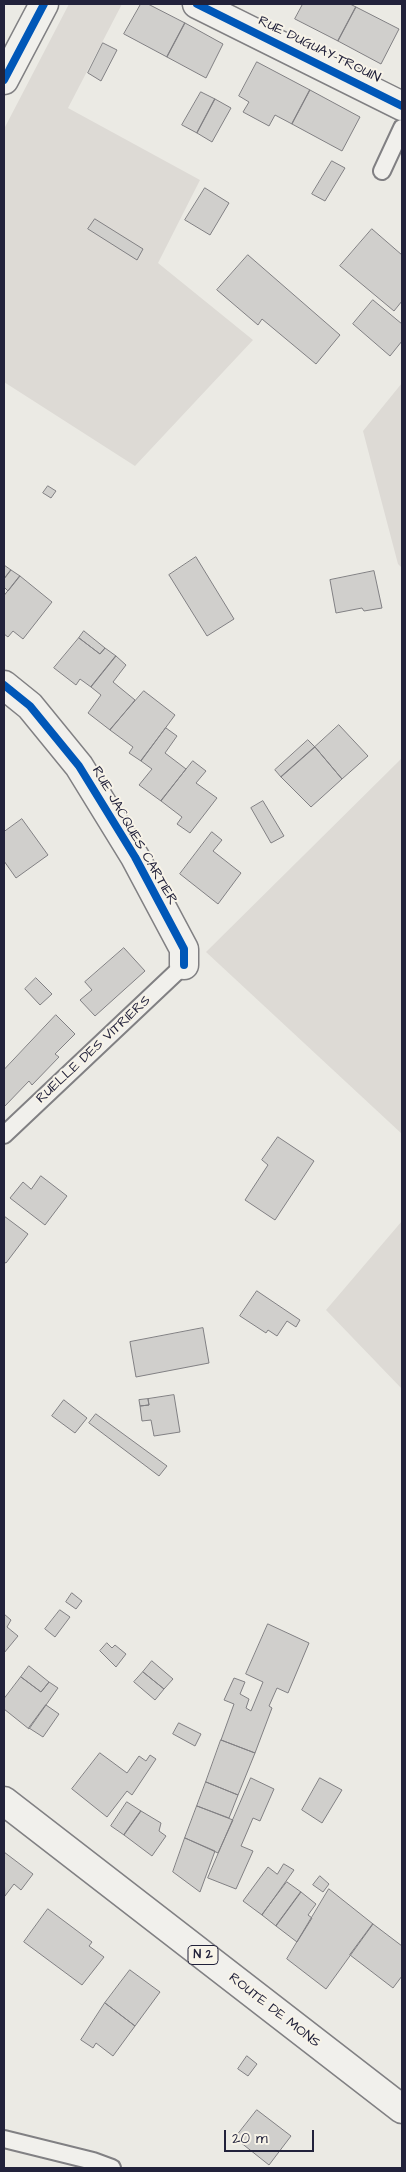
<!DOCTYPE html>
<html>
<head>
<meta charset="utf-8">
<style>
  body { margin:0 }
  #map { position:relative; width:406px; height:2172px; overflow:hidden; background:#ebeae4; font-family:"Architects Daughter",sans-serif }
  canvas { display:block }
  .frame { position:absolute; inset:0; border:5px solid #22223b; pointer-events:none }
  .scale { position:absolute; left:224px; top:2130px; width:90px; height:22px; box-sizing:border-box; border:2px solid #22223b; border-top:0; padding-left:6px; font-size:15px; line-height:18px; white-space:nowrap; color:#22223b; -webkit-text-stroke:4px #f7f3e8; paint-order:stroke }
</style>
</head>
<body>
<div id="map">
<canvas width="406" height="2172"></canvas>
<div class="frame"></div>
<div class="scale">20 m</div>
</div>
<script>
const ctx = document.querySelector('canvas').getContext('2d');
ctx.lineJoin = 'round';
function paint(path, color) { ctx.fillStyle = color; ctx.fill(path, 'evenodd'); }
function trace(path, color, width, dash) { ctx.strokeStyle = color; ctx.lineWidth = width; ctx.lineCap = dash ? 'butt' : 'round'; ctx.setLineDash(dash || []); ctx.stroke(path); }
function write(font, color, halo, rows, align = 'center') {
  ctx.font = font + ' "Architects Daughter",sans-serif'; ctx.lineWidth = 4; ctx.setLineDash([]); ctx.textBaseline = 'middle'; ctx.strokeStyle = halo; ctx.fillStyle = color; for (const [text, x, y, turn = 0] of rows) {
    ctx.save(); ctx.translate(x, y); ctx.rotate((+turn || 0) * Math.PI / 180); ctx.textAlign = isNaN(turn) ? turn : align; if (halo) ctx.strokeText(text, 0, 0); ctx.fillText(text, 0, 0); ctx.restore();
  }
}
const green = new Path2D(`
  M69,4H122L68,108L200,180L158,263L253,340L135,466L4,382V129Z
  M402,383V568L398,564L363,431Z
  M402,758V1134L206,952Z
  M402,1221V1389L326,1310Z`);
const building = new Path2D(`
  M141,4H148L185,23L167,57L124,34Z
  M303,4H350L356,7L338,41L295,19Z
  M356,7L399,29L381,64L338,41Z
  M185,23L223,44L206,78L167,57Z
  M103,43L117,50L101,81L88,73Z
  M257,62L310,90L292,124L275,115L269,126L243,112L249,102L239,96Z
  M310,90L360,117L342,151L292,124Z
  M201,92L215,99L197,133L182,125Z
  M215,99L231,108L212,142L197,133Z
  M332,161L345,168L325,201L312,194Z
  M205,188L229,203L210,235L185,220Z
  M95,219L143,249L137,260L88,229Z
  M372,229L402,255V301L394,311L340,266Z
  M248,255L340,335L316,364L262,319L258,325L217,290Z
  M373,300L402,324V341L390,356L353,324Z
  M48,486L56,491L51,498L43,493Z
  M196,557L234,619L207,636L169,575Z
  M4,565L11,570L4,579Z
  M11,570L20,576L8,591L4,587V579Z
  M374,571L382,608L364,611L362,608L336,613L330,580Z
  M20,576L52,602L23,639L13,631L8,637L4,634V596Z
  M84,631L105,648L100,654L79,638Z
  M79,638L100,654L105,648L116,656L91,687L80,679L76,685L54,668Z
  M116,656L126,665L113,682L135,700L110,730L88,713L101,695L91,687Z
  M144,691L175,715L141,761L129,753L133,747L110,730Z
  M339,725L368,756L342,779L315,747Z
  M166,728L177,736L165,753L186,769L161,801L139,785L152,769L141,761Z
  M308,740L315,747L281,777L275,770Z
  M315,747L342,779L311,807L281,777Z
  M193,761L206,771L196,783L217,798L190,833L177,824L182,817L161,801Z
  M263,801L284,836L271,843L251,808Z
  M22,819L48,855L16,878L4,861V832Z
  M212,832L222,840L213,851L241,873L218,904L180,874Z
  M124,948L145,971L95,1016L80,1000L92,990L85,982Z
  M36,978L52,994L40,1005L25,989Z
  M56,1015L75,1034L55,1054L59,1057L32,1085L29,1081L4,1107V1070Z
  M278,1137L314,1161L275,1220L245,1200L268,1165L262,1160Z
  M41,1176L67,1196L45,1225L10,1198L23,1182L31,1189Z
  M4,1216L28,1234L6,1263L4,1262Z
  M257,1291L300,1320L296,1327L287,1321L277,1336L268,1330L266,1333L240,1316Z
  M203,1328L209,1363L136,1377L130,1342Z
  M174,1395L180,1432L154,1436L151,1420L142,1421L140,1406L149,1405L148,1399Z
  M148,1399L149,1405L140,1406L139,1400Z
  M64,1400L87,1418L75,1433L52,1416Z
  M96,1414L167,1466L159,1476L89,1423Z
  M72,1593L82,1601L76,1609L66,1602Z
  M60,1610L70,1617L55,1637L45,1629Z
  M4,1614L11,1620L7,1627L18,1636L4,1653Z
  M268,1624L309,1643L288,1693L277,1688L269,1706L272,1708L255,1753L221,1740L234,1704L224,1700L234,1678L245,1682L240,1694L249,1699L246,1708L251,1711L263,1682L246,1674Z
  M107,1643L112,1648L115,1645L126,1654L116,1667L100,1651Z
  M152,1661L173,1679L164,1689L143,1672Z
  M29,1666L49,1682L41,1692L21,1677Z
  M143,1672L164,1689L155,1700L134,1682Z
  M21,1677L41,1692L49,1682L58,1688L29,1729L4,1709V1699Z
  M46,1705L59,1714L43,1737L29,1728Z
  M179,1723L201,1734L195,1746L173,1734Z
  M221,1740L255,1753L238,1795L206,1782Z
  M100,1753L127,1773L139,1756L146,1761L150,1755L156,1759L132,1795L127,1791L107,1817L72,1789Z
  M251,1778L274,1789L260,1821L253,1818L241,1846L253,1851L236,1889L208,1878Z
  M320,1778L342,1790L322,1823L302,1810Z
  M206,1782L238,1795L229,1818L197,1806Z
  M127,1802L141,1811L124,1835L111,1826Z
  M197,1806L233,1820L218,1853L185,1838Z
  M141,1811L161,1823L159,1831L166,1836L152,1856L124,1835Z
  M185,1838L215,1851L200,1892L173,1872Z
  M4,1852L33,1874L21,1890L14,1884L5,1896Z
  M284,1864L294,1870L262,1915L243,1901L268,1867L277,1874Z
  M320,1876L329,1884L323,1892L313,1885Z
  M287,1882L301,1892L276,1926L262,1915Z
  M329,1889L373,1924L326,1989L287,1959Z
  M301,1892L316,1904L308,1915L312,1918L297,1942L276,1926Z
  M48,1909L92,1942L89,1946L104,1957L82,1985L24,1942Z
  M373,1924L402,1946V1976L393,1988L350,1955Z
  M130,1970L160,1992L135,2026L105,2003Z
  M105,2003L135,2026L113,2056L96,2043L93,2048L81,2040Z
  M247,2056L257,2064L248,2076L238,2069Z
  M257,2110L291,2136L269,2165L235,2138Z`);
const lane = new Path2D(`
  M382,171L402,128
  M4,1135L184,965
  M4,2139L93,2161L112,2168`);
const street = new Path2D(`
  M197,4L402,106
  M4,80L44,4
  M4,685L30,706L79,766L135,857L184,949V965`);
const primary = new Path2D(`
  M4,1801L402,2109`);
const cycleway = new Path2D(`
  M197,4L402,106
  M4,80L44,4
  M4,685L30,706L79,766L135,857L184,949V965`);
const shields = [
  [203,1955,30]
];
const shieldNames = [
  ["N 2",203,1955]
];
const streetNames = [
  ["RUE DUGUAY-TROUIN",319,50,26],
  ["RUE JACQUES CARTIER",134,836,60],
  ["RUELLE DES VITRIERS",94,1050,-43],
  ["ROUTE DE MONS",274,2011,38]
];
paint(green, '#dddad5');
paint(building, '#d0cfcc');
trace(building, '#818083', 1);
trace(lane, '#818083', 20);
trace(street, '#818083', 31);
trace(primary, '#818083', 31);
trace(lane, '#f1f0ec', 16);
trace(street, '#f1f0ec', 28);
trace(primary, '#f1f0ec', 28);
trace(cycleway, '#0057b8', 8);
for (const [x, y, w] of shields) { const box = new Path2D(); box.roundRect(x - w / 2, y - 9.5, w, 19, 4); ctx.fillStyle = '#f7f3e8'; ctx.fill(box); trace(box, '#22223b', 1); }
write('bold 12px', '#22223b', null, shieldNames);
write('14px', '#22223b', '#f7f3e8', streetNames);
</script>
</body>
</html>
